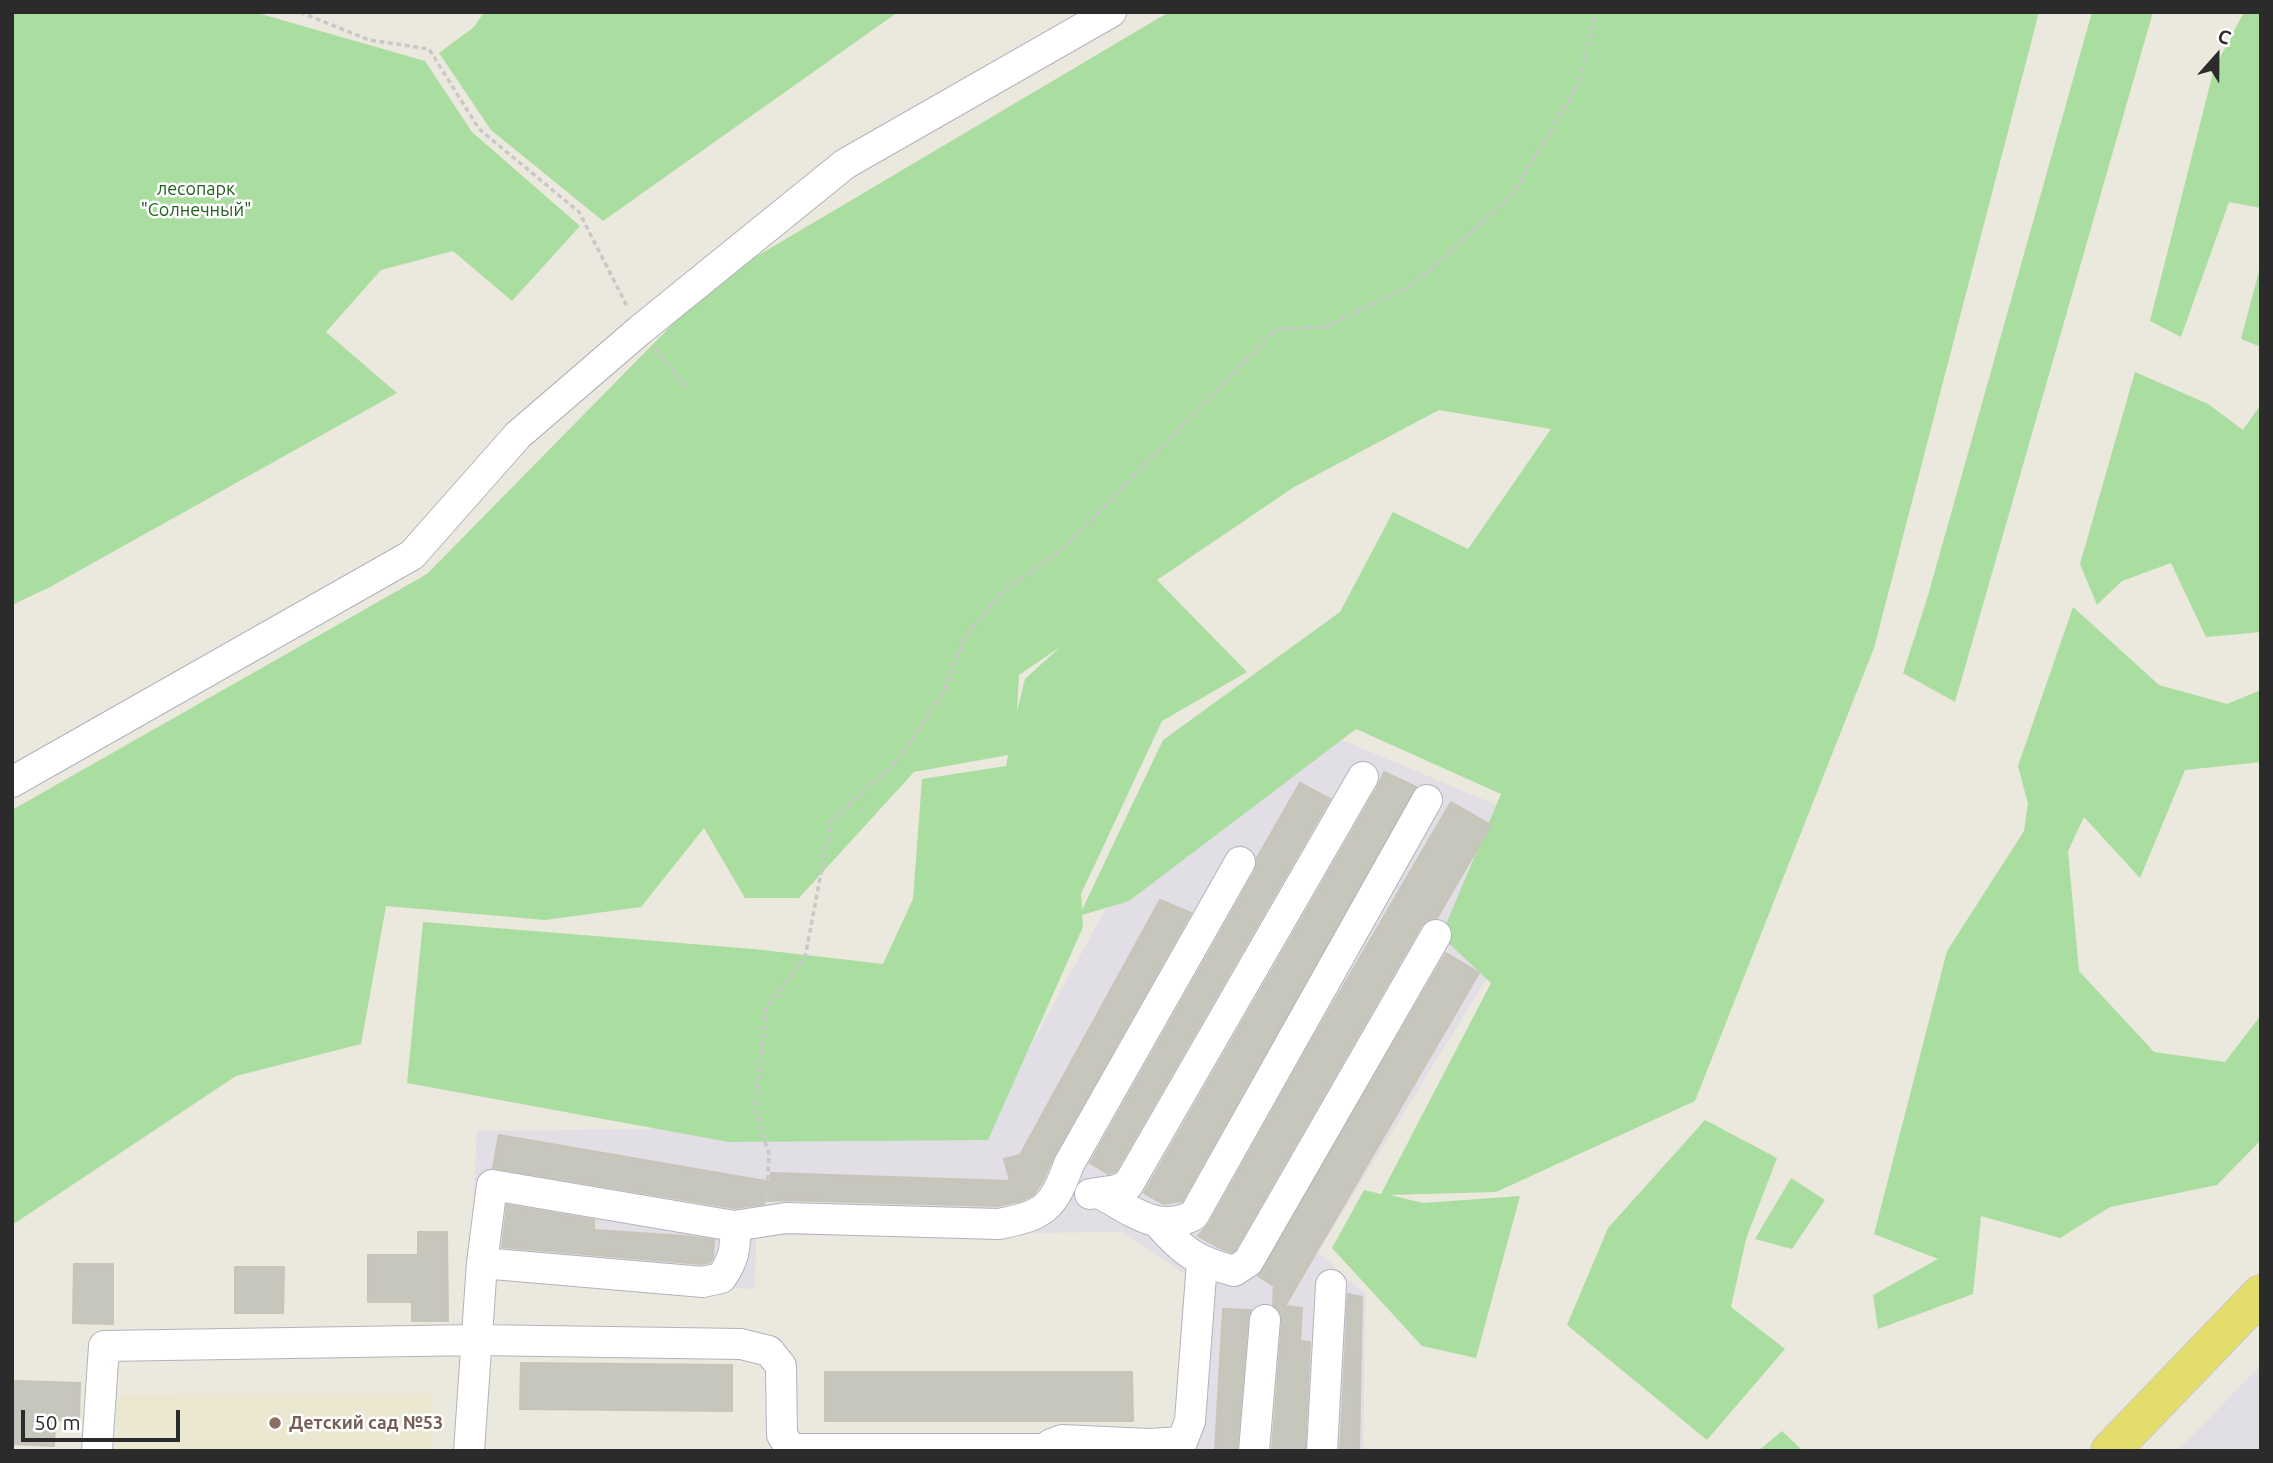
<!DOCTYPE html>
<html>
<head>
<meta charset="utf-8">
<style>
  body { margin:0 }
  #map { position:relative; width:2273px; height:1463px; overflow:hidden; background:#ebe8de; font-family:Ubuntu,sans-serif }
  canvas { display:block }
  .frame { position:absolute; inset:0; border:14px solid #2b2b2b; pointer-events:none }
  .north { position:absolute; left:2182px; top:21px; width:70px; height:70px; -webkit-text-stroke:5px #fff; paint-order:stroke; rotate:21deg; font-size:19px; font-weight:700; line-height:28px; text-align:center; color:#2b2b2b }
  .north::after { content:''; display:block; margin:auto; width:24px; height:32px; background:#2b2b2b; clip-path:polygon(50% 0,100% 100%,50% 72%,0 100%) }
  .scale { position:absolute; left:21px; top:1410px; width:159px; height:32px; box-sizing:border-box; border:4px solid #2b2b2b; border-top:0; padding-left:9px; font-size:21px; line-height:24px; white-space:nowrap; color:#2b2b2b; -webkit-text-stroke:5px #fff; paint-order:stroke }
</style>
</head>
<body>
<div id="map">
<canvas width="2273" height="1463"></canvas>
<div class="frame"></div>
<div class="north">С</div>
<div class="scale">50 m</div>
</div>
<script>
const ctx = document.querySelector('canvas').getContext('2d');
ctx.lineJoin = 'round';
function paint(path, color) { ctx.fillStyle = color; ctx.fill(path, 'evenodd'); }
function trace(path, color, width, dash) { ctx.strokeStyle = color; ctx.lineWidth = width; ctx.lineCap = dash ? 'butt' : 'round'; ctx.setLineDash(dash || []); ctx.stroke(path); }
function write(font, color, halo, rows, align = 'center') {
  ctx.font = font + ' Ubuntu,sans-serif'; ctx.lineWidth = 5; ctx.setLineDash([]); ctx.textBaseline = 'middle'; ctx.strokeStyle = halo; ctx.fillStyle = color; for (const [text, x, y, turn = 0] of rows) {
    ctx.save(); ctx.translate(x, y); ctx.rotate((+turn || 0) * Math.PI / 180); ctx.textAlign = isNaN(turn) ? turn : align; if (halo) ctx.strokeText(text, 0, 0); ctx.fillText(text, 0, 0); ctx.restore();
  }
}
const industrial = new Path2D(`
  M1342,740L1506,809L1490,973L1318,1252L1366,1295L1363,1451H1192L1189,1277L1122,1232L756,1236L755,1289L469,1273L477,1131L988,1125L1118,886Z
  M2261,1365V1451H2177Z`);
const education = new Path2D(`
  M433,1394L432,1451H117V1395Z`);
const green = new Path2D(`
  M12,12H254L425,61L472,132L580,226L512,301L453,251L381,270L326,332L397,393L50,587L12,605Z
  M484,12H898L603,221L491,130L439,53L474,27Z
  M1169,12H2039L1874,648L1695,1101L1496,1192L1390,1195L1423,1203L1520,1196L1476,1358L1422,1346L1332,1248L1364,1190L1381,1194L1491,983L1441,936L1501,794L1356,729L1129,901L1082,915L1083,927L988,1140L729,1142L407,1083L423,922L754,949L883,964L913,899L922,779L1006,766L1008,755L914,772L799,898H745L704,828L641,907L545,920L386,906L361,1044L236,1076L12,1225V810L427,574L715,281ZM1439,410L1551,429L1468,549L1393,512L1340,612L1163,740L1082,910L1081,894L1162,721L1247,672L1157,580L1294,487ZM1060,647L1025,679L1017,712L1019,675Z
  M2092,12H2153L1955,702L1903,673L1927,599Z
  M2244,12H2261V208L2229,202L2181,337L2150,321L2214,69Z
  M2261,264V347L2241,339Z
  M2135,372L2208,404L2243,430L2261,404V632L2206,637L2171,563L2122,581L2097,605L2080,564Z
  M2073,607L2159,685L2227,704L2261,690V762L2185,770L2140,878L2084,817L2068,851L2079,971L2154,1052L2225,1062L2261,1015V1140L2217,1185L2110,1207L2060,1238L1981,1216L1973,1294L1878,1329L1873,1295L1938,1259L1874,1234L1947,951L2024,831L2028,804L2018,766Z
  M1705,1120L1777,1158L1746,1239L1731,1307L1785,1349L1707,1440L1567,1325L1608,1228Z
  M1791,1178L1825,1200L1792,1249L1755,1239Z
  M1782,1431L1803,1451H1758Z`);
const building = new Path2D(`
  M1384,772L1416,787L1182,1201L1163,1204L1144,1193L1378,786Z
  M1300,783L1330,799L1116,1171L1108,1174L1090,1163L1255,871L1257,858Z
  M1451,802L1491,825L1437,918L1428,920L1421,926L1235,1250L1231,1252L1222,1249L1198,1236L1209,1224L1313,1038Z
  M1160,900L1191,913L1054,1156L1042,1182L1034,1194L1021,1201L997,1206L786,1200L764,1201V1204L734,1208L493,1168L499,1135L771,1182V1173L1010,1181L1004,1159L1020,1155Z
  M1446,953L1479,973L1285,1306L1302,1308L1300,1341L1310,1342L1305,1451H1272L1282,1321L1280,1312L1273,1305L1274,1286L1258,1276Z
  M507,1205L594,1220V1230L685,1236L714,1240L713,1257L710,1262L702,1264L502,1247Z
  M418,1232H447L448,1321H412V1302H368V1255H418Z
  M74,1264H113V1324L73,1323Z
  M235,1267H284L283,1313H235Z
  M1348,1294L1362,1297L1359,1451H1340Z
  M1223,1309L1251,1310L1248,1319L1237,1451H1215Z
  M521,1363L732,1365V1411L520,1409Z
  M825,1372H1132L1133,1421H825Z
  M14,1381L80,1383L79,1421L55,1420L54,1446L12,1444Z`);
const path = new Path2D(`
  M300,12L369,40L429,49L479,129L579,212L628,308
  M655,349L685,386
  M767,1197L769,1154L755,1110L766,1008L805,957L831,821L899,759L944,691L965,637L1004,590L1063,549L1276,329L1326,327L1415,283L1512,195L1579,83L1596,12`);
const minor = new Path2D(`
  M12,782L412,555L518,435L640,330L845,164L1111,12
  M1090,1194L1117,1190L1128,1185L1363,777
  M1101,1194C1132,1211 1159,1234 1194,1215L1427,800
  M1159,1224C1185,1253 1196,1261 1234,1271L1248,1262L1436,935
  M482,1263L703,1282L721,1278C733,1261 737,1248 734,1226
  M97,1451L104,1346L477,1340L741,1344L769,1351L781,1366L782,1435L791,1449H1047
  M469,1451L482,1263L492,1185L734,1226L786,1218L999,1224C1045,1215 1053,1208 1069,1164L1240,862
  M1047,1451L1051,1444L1062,1440L1149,1444L1182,1442L1190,1421L1202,1262
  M1254,1451L1265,1320
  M1322,1451L1331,1285`);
const major = new Path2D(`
  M2110,1451L2261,1294`);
const markers = [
  [275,1423,7,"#8d6e63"]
];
const parkNames = [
  ["лесопарк",196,189],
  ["\"Солнечный\"",196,210]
];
const educationNames = [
  ["Детский сад №53",289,1423]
];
paint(industrial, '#e1dee5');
paint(education, '#ebe7d0');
paint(green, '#aadda0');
paint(building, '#c7c6bd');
trace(building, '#c7c4b8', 2);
trace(minor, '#b2b2bd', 32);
trace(major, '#c8c8c8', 40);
trace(path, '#c8c8c8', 3.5, [5, 3.5]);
trace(minor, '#fff', 30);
trace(major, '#e3dd6b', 38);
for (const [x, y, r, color] of markers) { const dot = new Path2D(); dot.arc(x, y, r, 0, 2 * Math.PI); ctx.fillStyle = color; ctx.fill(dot); trace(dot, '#fff', 2.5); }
write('18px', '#236121', '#fff', parkNames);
write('bold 18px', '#785e54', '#fff', educationNames, 'left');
</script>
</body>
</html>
